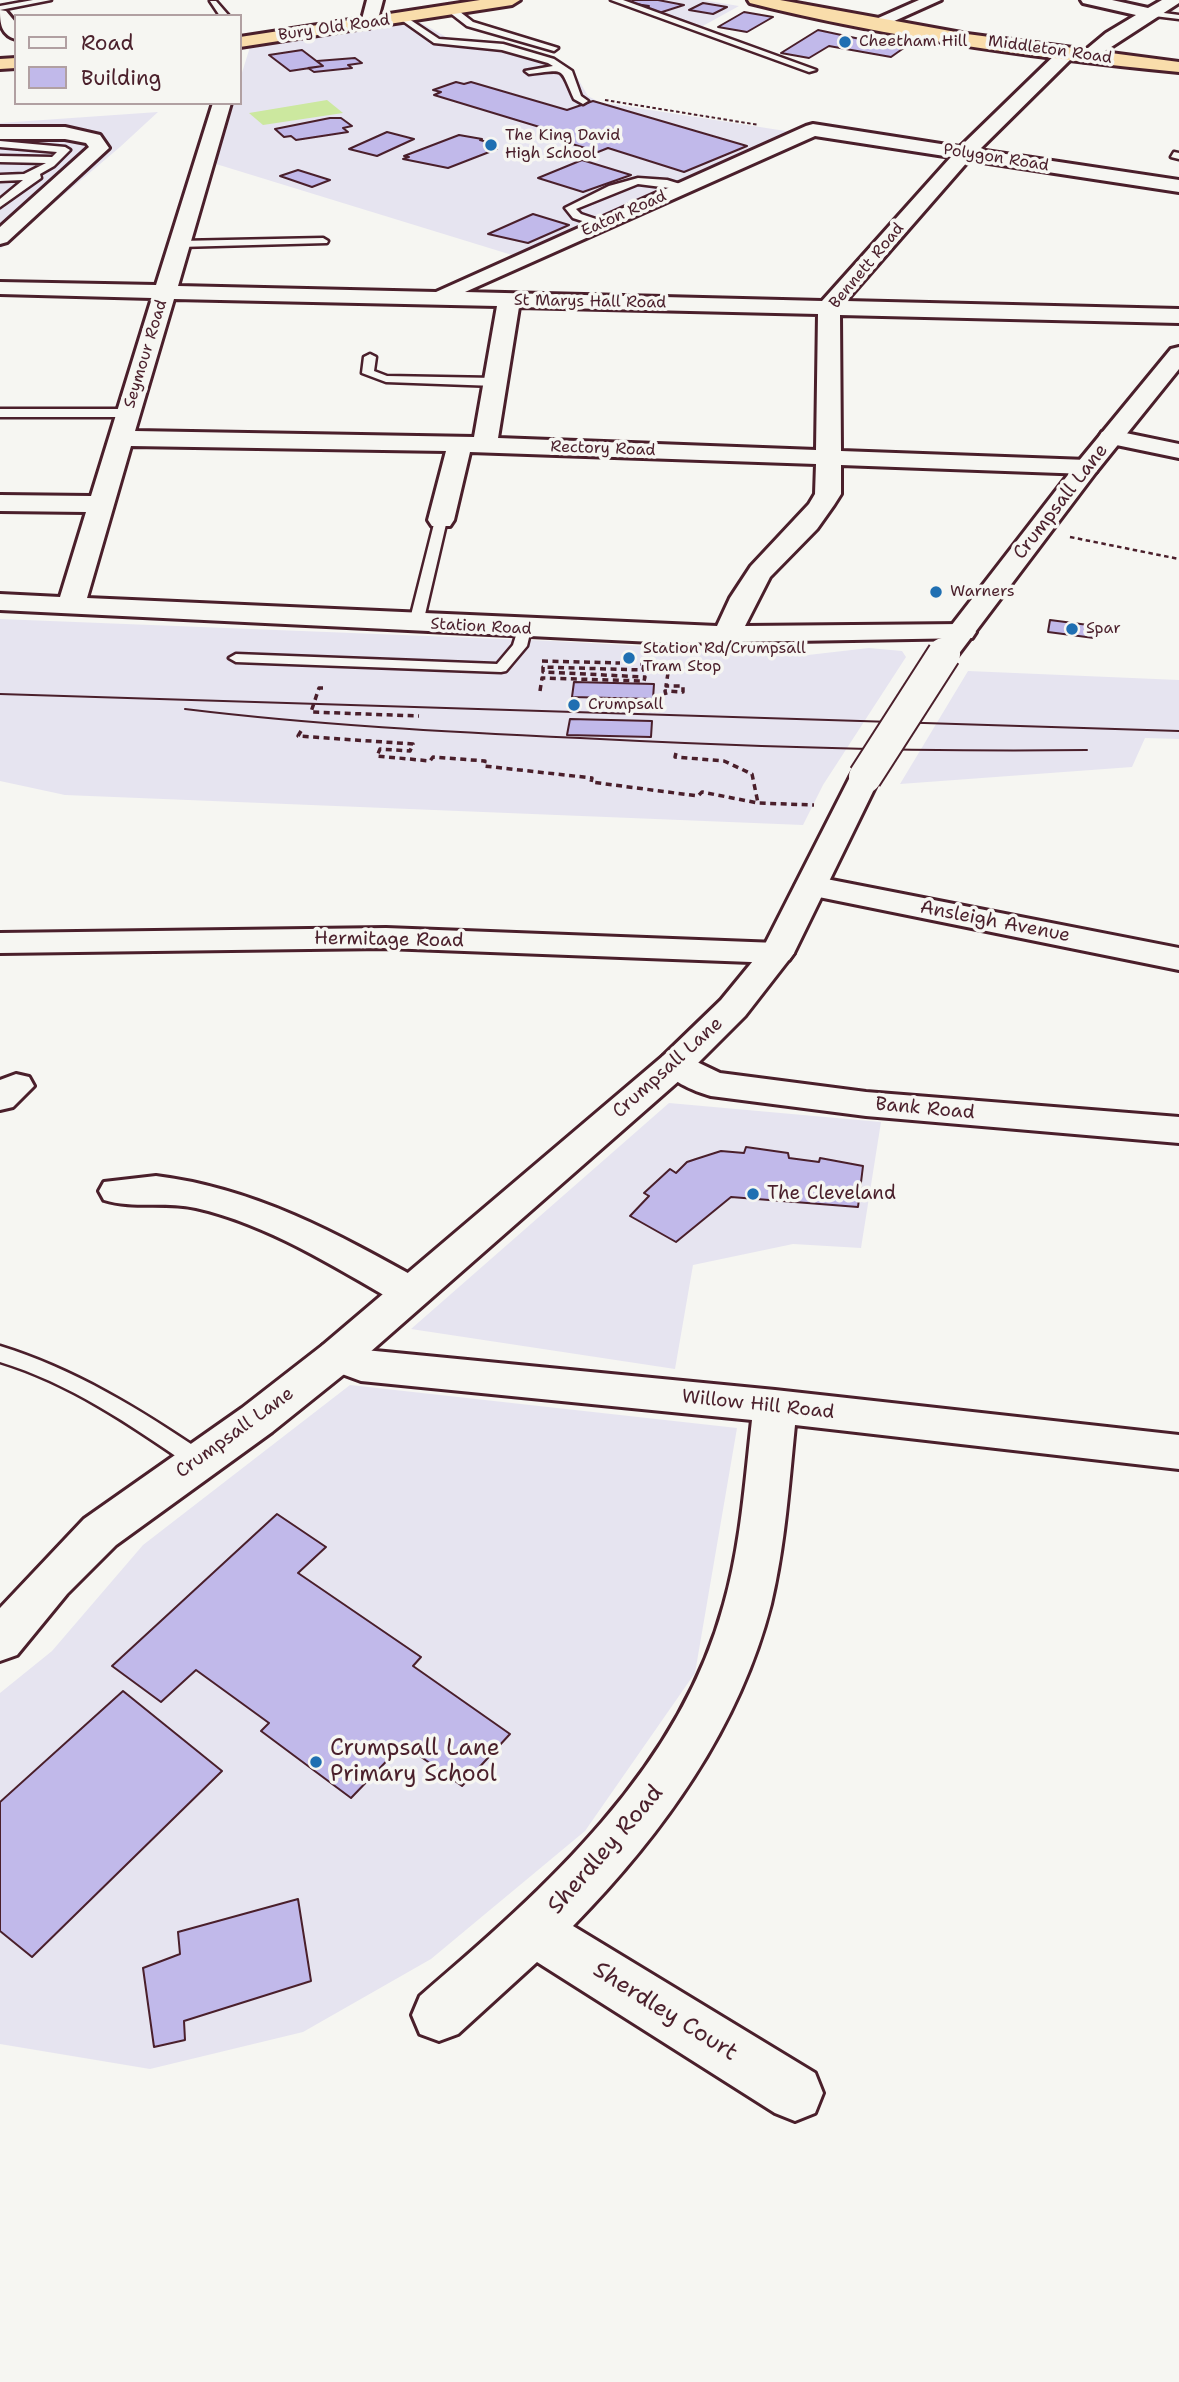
<!DOCTYPE html>
<html>
<head>
<meta charset="utf-8">
<style>
  body { margin:0 }
  #map { position:relative; width:1179px; height:2382px; overflow:hidden; background:#f6f6f2; font-family:"Shantell Sans",sans-serif }
  canvas { display:block }
  .legend { position:absolute; left:14px; top:14px; width:228px; height:91px; box-sizing:border-box; background:#f6f6f2; border:2px solid #b1a0a2; margin:0; padding:9px 12px; list-style:none; font-size:21px; color:#4a1f2b }
  .legend li { display:flex; align-items:center; gap:14px; height:35px }
  .legend b { width:35px; border:2px solid #b1a0a2 }
</style>
</head>
<body>
<div id="map">
<canvas width="1179" height="2382"></canvas>
<ul class="legend">
<li><b style="height:9px;background:#f6f6f2"></b>Road</li>
<li><b style="height:19px;background:#c1b9ea"></b>Building</li>
</ul>
</div>
<script>
const ctx = document.querySelector('canvas').getContext('2d');
ctx.lineJoin = 'round';
function paint(path, color) { ctx.fillStyle = color; ctx.fill(path, 'evenodd'); }
function trace(path, color, width, dash) { ctx.strokeStyle = color; ctx.lineWidth = width; ctx.lineCap = dash ? 'butt' : 'round'; ctx.setLineDash(dash || []); ctx.stroke(path); }
function write(font, color, halo, rows, align = 'center') {
  ctx.font = font + ' "Shantell Sans",sans-serif'; ctx.lineWidth = 7; ctx.setLineDash([]); ctx.textBaseline = 'middle'; ctx.strokeStyle = halo; ctx.fillStyle = color; for (const [text, x, y, turn = 0] of rows) {
    ctx.save(); ctx.translate(x, y); ctx.rotate((+turn || 0) * Math.PI / 180); ctx.textAlign = isNaN(turn) ? turn : align; if (halo) ctx.strokeText(text, 0, 0); ctx.fillText(text, 0, 0); ctx.restore();
  }
}
const built = new Path2D(`
  M621,0H702L739,6L701,27Z
  M418,21L448,38L507,43L552,57L571,67L588,96L599,102L792,132L512,255L216,164L233,103H240V79L250,47Z
  M158,112L120,147L0,249V123Z
  M0,619L553,641L808,655L869,648L902,651L906,657L823,785L803,825L65,795L0,781Z
  M968,671L1179,680V739L1145,738L1132,767L900,784Z
  M669,1103L881,1122L861,1248L793,1244L693,1265L675,1369L411,1329Z
  M350,1385L737,1428L695,1673L585,1831L431,1959L303,2032L150,2069L0,2044V1693L52,1651L143,1545Z`);
const green = new Path2D(`
  M327,100L343,113L263,125L249,113Z`);
const building = new Path2D(`
  M634,0H658L684,5L659,13L646,8L649,6L629,3Z
  M703,3L727,7L713,14L689,10Z
  M744,12L773,17L747,32L718,27Z
  M818,30L860,39L908,45L891,57L829,46L809,58L781,53Z
  M302,50L323,66L290,71L269,55Z
  M355,58L362,63L348,65L352,68L314,72L308,68L323,66L317,61Z
  M456,82L464,84L471,82L567,110L593,101L747,146L684,172L608,148L598,152L556,139L566,135L434,95L441,92L433,90Z
  M330,118H341L352,126L343,128L348,132L296,140L291,136L284,137L275,129Z
  M387,132L414,139L377,156L349,149Z
  M459,135L482,139L480,140L497,145L491,147L497,149L448,168L403,159L409,157L404,156Z
  M582,160L631,175L583,192L538,178Z
  M298,170L330,180L312,187L280,176Z
  M533,214L569,225L528,243L488,234Z
  M1050,620L1096,626L1094,638L1048,632Z
  M574,682L654,684L653,699L572,697Z
  M570,719L652,721L651,737L567,735Z
  M746,1147L788,1153L789,1158L819,1162L820,1158L863,1166L858,1207L731,1197L676,1242L630,1216L649,1196L644,1193L670,1169L676,1173L687,1162L696,1159L721,1151L744,1153Z
  M277,1514L326,1547L298,1573L421,1657L413,1666L510,1734L462,1786L403,1744L351,1798L261,1731L269,1723L196,1670L161,1702L112,1666Z
  M123,1691L222,1771L32,1957L0,1931V1802Z
  M298,1899L311,1981L184,2021L185,2040L154,2047L143,1968L180,1954L178,1932Z`);
const pathFar2 = new Path2D(`
  M605,100L759,125`);
const pathFar1 = new Path2D(`
  M1070,537L1179,559`);
const path = new Path2D(`
  M542,661L620,663
  M323,688H319L311,712L419,716
  M540,691L542,678L644,681L645,677L543,672V667L643,670L644,664H640
  M666,695L665,691L683,692V686H666L670,660
  M301,731L298,736L413,744L410,751L380,749L377,756L430,761L433,757L485,761L484,766L592,778L591,782L698,796L702,792L758,803L814,805
  M676,753L675,757L724,761L752,774L758,803`);
const lane = new Path2D(`
  M33,0H51L0,10V6Z
  M611,0H623L816,70L809,72Z
  M210,1H216L229,16H220Z
  M449,8H455L473,22L558,48L554,51L467,26L449,12Z
  M1149,11L1179,15V19L1146,15Z
  M403,15L439,39L503,44L554,59L572,71L581,96L588,101L583,104L574,99C559,66 567,70 529,74L525,71L553,66L548,63L502,50L434,43L400,19Z
  M0,141L65,147L70,150L54,166L40,174L41,178L0,207V199L23,180L0,181V175L24,174L46,163L0,162V156L52,157L57,152L0,147Z
  M1174,152L1179,153V159L1171,157Z
  M638,178L667,180L690,187L685,190L638,184L576,209L581,214L605,222V226L601,227L573,218L565,208L609,186Z
  M323,238L328,241L327,243L179,247L174,244L179,241Z
  M370,354L376,357L374,371L387,376L495,378L501,382L495,386L386,382L362,373L364,357Z
  M0,409H127L133,413L127,417H0Z
  M441,516L447,520L423,623L411,626L409,623L435,520Z
  M524,625L531,629L527,646L506,671L501,672L236,662L229,658L236,654L497,664L513,645L519,626Z
  M0,1346C75,1369 141,1410 206,1454L209,1460L206,1466L198,1469L190,1466C131,1425 69,1383 0,1362Z`);
const street = new Path2D(`
  M367,0H383L377,23L369,28L361,23Z
  M919,0H941L881,27L875,28L867,23Z
  M1081,0H1112L1148,8L1162,0H1179V3L1088,62L1082,61L1079,57L1082,53L1106,33L1136,15L1083,3Z
  M0,10L6,11L16,23V39C1,35 0,23 0,10Z
  M1067,48L1073,49L1076,53L1073,57L979,150L1179,180V192L969,160L846,301L1179,309V323L840,315L841,451L1087,460L1096,462L1099,467L1096,472L1087,474L841,465V494L834,505L817,529L770,577L745,626L962,624L972,626L976,632L972,638L673,643L0,610V594L60,597L86,512L0,511V495L91,496L152,298L0,294V282L156,285L213,103H231L178,286L436,292L806,126L813,124L960,147L1061,49ZM815,136L951,157L822,301L465,292ZM174,299L497,306L474,437L135,431ZM519,307L818,314L816,450L498,438ZM131,446L446,451L428,520L432,526H450L454,520L470,452L816,464L815,494L809,504L751,566L730,598L717,626L87,598Z
  M0,127H65L100,135L109,148L7,242L0,244V227L89,147L86,143L65,139H0Z
  M1111,430L1179,444V458L1102,442L1099,437L1102,432Z
  M811,876L1179,948V970L799,893L795,886L799,879Z
  M386,928L777,943L789,946L794,953L789,960L777,963L386,948L0,953V933Z
  M676,1052L720,1073L866,1092L1179,1117V1143L866,1116L711,1096C693,1091 668,1080 658,1064L663,1056Z
  M16,1074L29,1077L34,1086L13,1107L0,1110V1080Z
  M156,1176C255,1188 338,1234 424,1282L430,1292L424,1302L410,1307L396,1302C333,1266 267,1224 196,1208C165,1201 133,1209 104,1200L99,1191L104,1182Z
  M338,1340L365,1350L775,1390L1179,1435V1469L795,1425C789,1484 785,1545 771,1604C739,1729 662,1835 573,1926L815,2073L823,2093L815,2113L795,2121L775,2113L537,1962L458,2034L439,2041L420,2034L412,2015L420,1996C546,1888 679,1770 724,1604C741,1544 745,1481 752,1420L361,1381L323,1367L317,1356L323,1345Z`);
const secondary = new Path2D(`
  M1179,347V369L1096,472L954,660L944,663L934,660L930,654L934,648L1078,462L1171,349Z
  M865,768L876,770L880,777L794,953L745,1016L689,1072L353,1367L272,1432L116,1545L67,1594L17,1655L0,1661V1608L84,1519L242,1408L323,1345L663,1056L721,1000L762,950L850,777L854,770Z`);
const highway = new Path2D(`
  M480,0H520L512,5L240,47V37Z
  M748,0H780L967,34L1179,62V72C1036,58 890,38 750,3Z
  M16,58V68L0,69V59Z`);
const tram = new Path2D(`
  M0,694L1179,731
  M185,709C316,725 448,732 580,738C749,747 918,752 1087,750`);
const secondaryBridge = new Path2D(`
  M865,777L944,654`);
const markers = [
  [845,42,7,"#1f6fb2"],
  [491,145,7,"#1f6fb2"],
  [936,592,7,"#1f6fb2"],
  [1072,629,7,"#1f6fb2"],
  [629,658,7,"#1f6fb2"],
  [574,705,7,"#1f6fb2"],
  [753,1194,7,"#1f6fb2"],
  [316,1762,7,"#1f6fb2"]
];
const farStreetnames = [
  ["Bury Old Road",334,28,-8],
  ["Middleton Road",1050,50,8],
  ["Polygon Road",996,158,9],
  ["Eaton Road",624,214,-24],
  ["Bennett Road",867,266,-50],
  ["St Marys Hall Road",590,302,1],
  ["Seymour Road",146,354,-73],
  ["Rectory Road",603,449,2],
  ["Station Road",481,627,3]
];
const farPoinames = [
  ["Cheetham Hill",859,42],
  ["The King David",505,136],
  ["High School",505,154],
  ["Warners",950,592],
  ["Spar",1086,629],
  ["Station Rd/Crumpsall",643,649],
  ["Tram Stop",643,667],
  ["Crumpsall",588,705]
];
const streetNames = [
  ["Crumpsall Lane",1061,502,-52],
  ["Ansleigh Avenue",995,922,11],
  ["Hermitage Road",389,940,1],
  ["Crumpsall Lane",668,1068,-42],
  ["Bank Road",925,1109,5],
  ["Willow Hill Road",758,1405,6],
  ["Crumpsall Lane",235,1433,-36]
];
const poiNames = [
  ["The Cleveland",767,1194]
];
const nearPoinames = [
  ["Crumpsall Lane",330,1749],
  ["Primary School",330,1775]
];
const nearStreetnames = [
  ["Sherdley Road",606,1850,-49],
  ["Sherdley Court",665,2012,32]
];
paint(built, '#e6e4f0');
paint(green, '#cce89f');
paint(building, '#c1b9ea');
trace(building, '#4a1f2b', 2);
trace(lane, '#4a1f2b', 5);
trace(street, '#4a1f2b', 6);
trace(secondary, '#4a1f2b', 6);
trace(highway, '#4a1f2b', 6);
trace(pathFar2, '#4a1f2b', 2, [3.5, 2.5]);
trace(pathFar1, '#4a1f2b', 2.5, [4.5, 3.5]);
trace(path, '#4a1f2b', 3.5, [6, 4.5]);
paint(lane, '#f6f6f2');
paint(street, '#f6f6f2');
paint(secondary, '#f6f6f2');
paint(highway, '#f9ddab');
trace(tram, '#4a1f2b', 2);
trace(secondaryBridge, '#4a1f2b', 36, []);
trace(secondaryBridge, '#f6f6f2', 32);
for (const [x, y, r, color] of markers) { const dot = new Path2D(); dot.arc(x, y, r, 0, 2 * Math.PI); ctx.fillStyle = color; ctx.fill(dot); trace(dot, '#f6f6f2', 2.5); }
write('16px', '#4a1f2b', '#f6f6f2', farStreetnames);
write('16px', '#4a1f2b', '#f6f6f2', farPoinames, 'left');
write('19px', '#4a1f2b', '#f6f6f2', streetNames);
write('19px', '#4a1f2b', '#f6f6f2', poiNames, 'left');
write('23px', '#4a1f2b', '#f6f6f2', nearPoinames, 'left');
write('23px', '#4a1f2b', '#f6f6f2', nearStreetnames);
</script>
</body>
</html>
